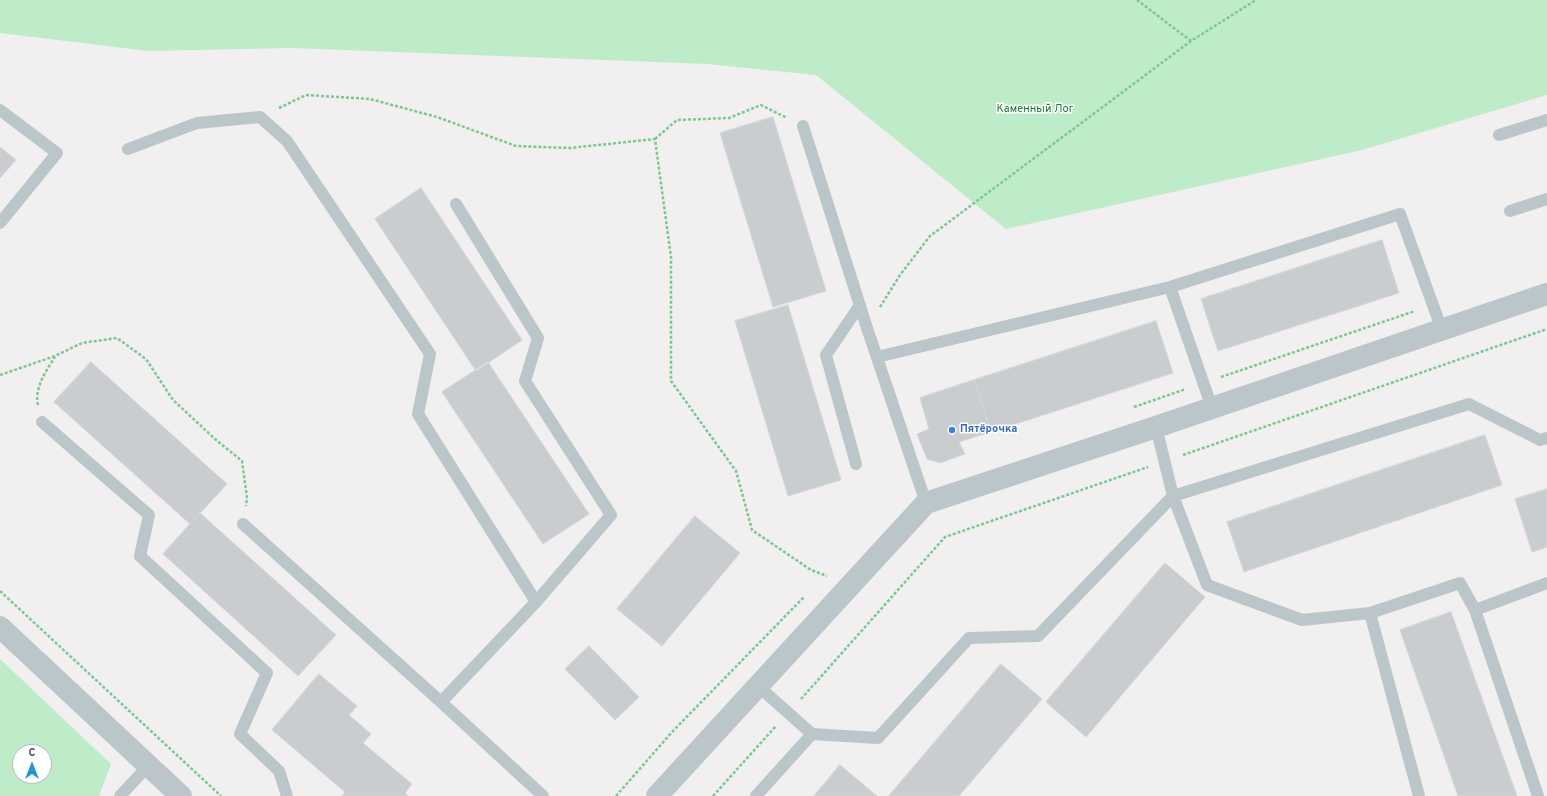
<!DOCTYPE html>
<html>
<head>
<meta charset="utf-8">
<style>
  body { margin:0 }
  #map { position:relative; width:1547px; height:796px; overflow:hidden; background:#f1efef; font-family:Overpass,sans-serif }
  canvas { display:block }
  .north { position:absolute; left:12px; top:744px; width:40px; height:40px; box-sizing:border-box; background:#fff; border:1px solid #b6bbbd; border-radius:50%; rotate:0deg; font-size:11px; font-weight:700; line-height:16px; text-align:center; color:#48555b }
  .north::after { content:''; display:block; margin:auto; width:14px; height:18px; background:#2393d6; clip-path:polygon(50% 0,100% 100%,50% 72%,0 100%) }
</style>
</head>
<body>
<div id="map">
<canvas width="1547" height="796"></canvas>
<div class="north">С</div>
</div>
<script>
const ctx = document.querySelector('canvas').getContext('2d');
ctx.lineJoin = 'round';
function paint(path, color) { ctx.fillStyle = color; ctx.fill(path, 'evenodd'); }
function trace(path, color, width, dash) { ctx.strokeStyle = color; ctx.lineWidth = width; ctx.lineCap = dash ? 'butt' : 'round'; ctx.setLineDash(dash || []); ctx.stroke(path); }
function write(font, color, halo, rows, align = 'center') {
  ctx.font = font + ' Overpass,sans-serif'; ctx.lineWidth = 3; ctx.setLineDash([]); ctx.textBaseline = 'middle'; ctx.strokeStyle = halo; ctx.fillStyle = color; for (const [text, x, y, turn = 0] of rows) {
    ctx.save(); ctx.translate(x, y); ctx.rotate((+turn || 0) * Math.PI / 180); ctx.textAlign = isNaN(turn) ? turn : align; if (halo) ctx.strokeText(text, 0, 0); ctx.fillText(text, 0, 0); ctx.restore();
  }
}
const green = new Path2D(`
  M0,0H1547V95L1362,150L1006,229L816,75L707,64L291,48L148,51L0,33Z
  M0,659L111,764L99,796H0ZM20,752H44V776H20Z`);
const building = new Path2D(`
  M773,117L826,291L773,307L720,133Z
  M0,147L16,160L0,178Z
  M421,188L522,340L476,371L375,219Z
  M1382,240L1399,293L1218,351L1201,299Z
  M788,305L841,480L788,496L735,321Z
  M1156,321L1173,373L991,432L974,380Z
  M91,362L227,484L190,524L54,402Z
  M488,362L589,514L543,544L442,392Z
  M974,380L991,432L959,442L965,454L940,463L927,459L917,434L929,429L920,398Z
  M1485,435L1502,485L1244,572L1227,522Z
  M1547,489V547L1532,552L1515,499Z
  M200,513L336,635L298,676L163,554Z
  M695,516L740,553L662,646L617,609Z
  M1165,563L1205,597L1086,737L1046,702Z
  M1451,612L1517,796H1458L1400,630Z
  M589,646L639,697L615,720L565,669Z
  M1001,664L1042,699L959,796H889Z
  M319,674L357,706L349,715L371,734L363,743L412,784L405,793L408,796H342L345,792L272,730Z
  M840,765L877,796H814Z`);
const path = new Path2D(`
  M1137,0L1191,41
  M279,108L306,95L370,99L437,117L516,146L570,148L655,139L671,257V381L736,471L752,530L811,570L827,576
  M655,139L677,120L729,118L761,105L787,118
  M880,307L900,275L930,236L1191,41L1256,0
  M0,375L55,356L82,343L117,338L146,359L173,400L215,439L242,461L247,498L246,506
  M1221,377L1415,311
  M38,405C34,388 46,371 55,357
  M1134,407L1186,389
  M1183,455L1547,329
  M0,591L221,796
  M801,699L945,537L1148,467
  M616,796L673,731L804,597
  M713,796L776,726`);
const lane = new Path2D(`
  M0,110L57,153L0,223
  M803,126L867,328L926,503
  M1499,135L1547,120
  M128,149L197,123L260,117L287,141L430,354L418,414L536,602L441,702L543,796
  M456,204L538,338L525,381L611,515L536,602
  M1510,211L1547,199
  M1170,287L1212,408
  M877,357L1170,287L1400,214L1442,330
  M42,422L149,515L140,556L267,673L240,734L279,771L287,796
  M1156,427L1173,496L1207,585L1302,620L1370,613L1460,583L1475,610L1538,796
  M856,464L826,355L860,305
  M243,524L441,702
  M1475,610L1547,583
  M1370,613L1419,796
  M758,686L812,734
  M120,796L148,766
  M756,796L812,734L878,738L969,638L1038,636L1173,496L1469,404L1540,440L1547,438`);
const street = new Path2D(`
  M0,627L181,796
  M657,796L926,503L1156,427L1547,294`);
const markers = [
  [952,430,4,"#3f7fe0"]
];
const parkNames = [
  ["Каменный Лог",1035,110]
];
const shopNames = [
  ["Пятёрочка",960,430]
];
paint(green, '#bfecc8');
paint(building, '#c9cdd0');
trace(building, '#d3d6da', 1);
trace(path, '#79c892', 2.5, [3, 2]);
trace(lane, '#bbc6cb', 12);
trace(street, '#bbc6cb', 22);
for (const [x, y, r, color] of markers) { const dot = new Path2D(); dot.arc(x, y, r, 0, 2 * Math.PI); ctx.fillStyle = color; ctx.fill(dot); trace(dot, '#fff', 1.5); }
write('11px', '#1c7839', '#fff', parkNames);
write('bold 11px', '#366cbe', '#fff', shopNames, 'left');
</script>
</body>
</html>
